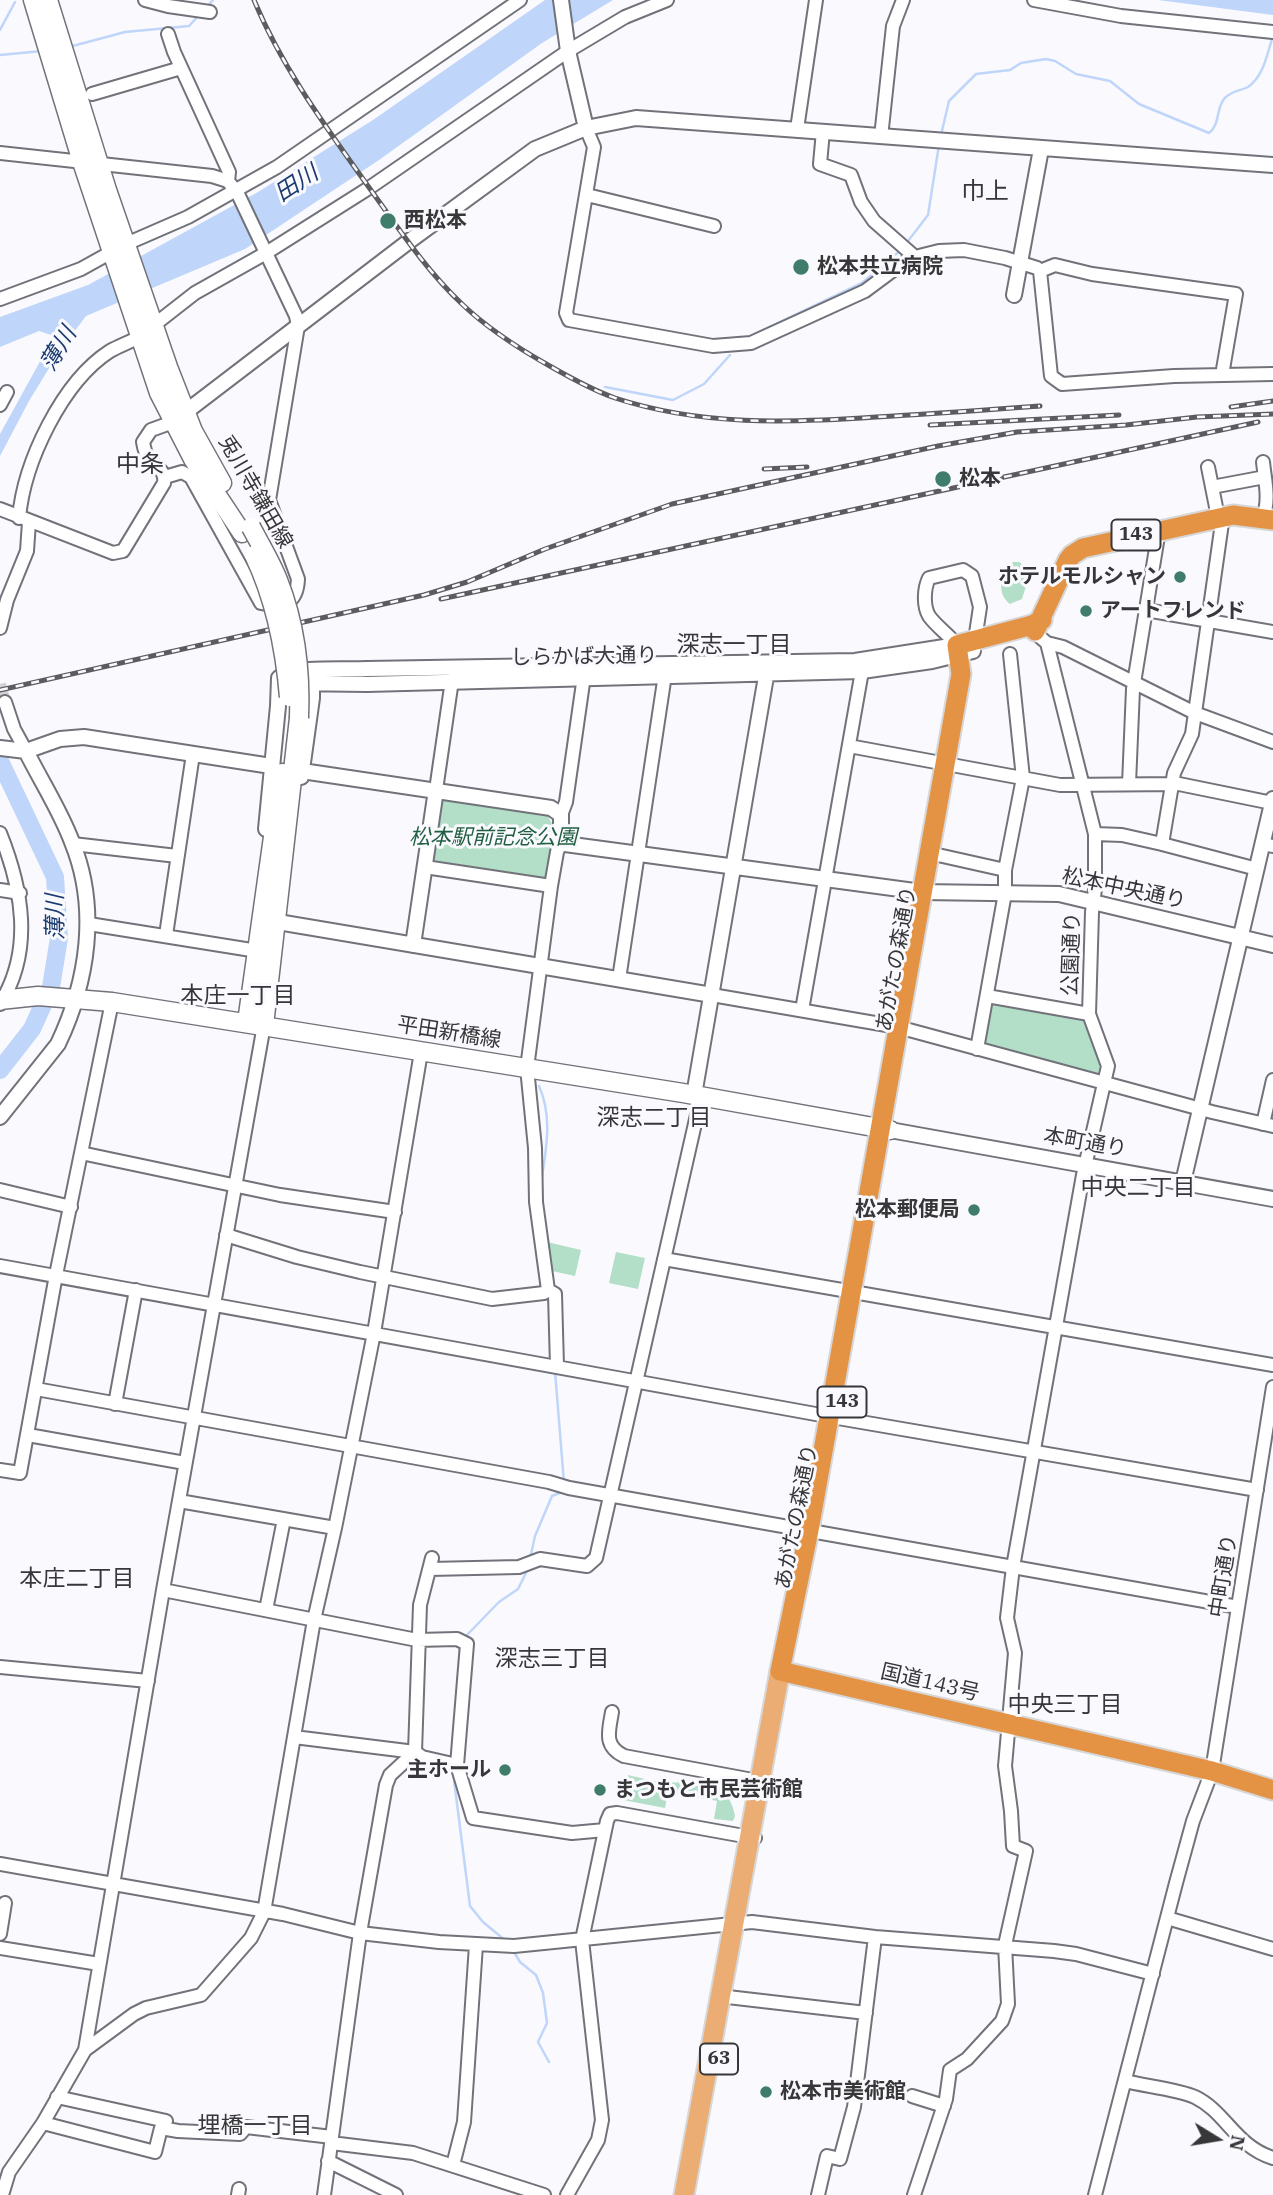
<!DOCTYPE html>
<html>
<head>
<meta charset="utf-8">
<style>
  body { margin:0 }
  #map { position:relative; width:1273px; height:2195px; overflow:hidden; background:#fafafe; font-family:"IBM Plex Serif",serif }
  canvas { display:block }
  .north { position:absolute; left:1182px; top:2104px; width:70px; height:70px; -webkit-text-stroke:5px #fafafe; paint-order:stroke; rotate:101deg; font-size:19px; font-weight:700; line-height:28px; text-align:center; color:#37373a }
  .north::after { content:''; display:block; margin:auto; width:24px; height:32px; background:#37373a; clip-path:polygon(50% 0,100% 100%,50% 72%,0 100%) }
</style>
</head>
<body>
<div id="map">
<canvas width="1273" height="2195"></canvas>
<div class="north">N</div>
</div>
<script>
const ctx = document.querySelector('canvas').getContext('2d');
ctx.lineJoin = 'round';
function paint(path, color) { ctx.fillStyle = color; ctx.fill(path, 'evenodd'); }
function trace(path, color, width, dash) { ctx.strokeStyle = color; ctx.lineWidth = width; ctx.lineCap = dash ? 'butt' : 'round'; ctx.setLineDash(dash || []); ctx.stroke(path); }
function write(font, color, halo, rows, align = 'center') {
  ctx.font = font + ' "IBM Plex Serif","Noto Sans JP",serif'; ctx.lineWidth = 6; ctx.setLineDash([]); ctx.textBaseline = 'middle'; ctx.strokeStyle = halo; ctx.fillStyle = color; for (const [text, x, y, turn = 0] of rows) {
    ctx.save(); ctx.translate(x, y); ctx.rotate((+turn || 0) * Math.PI / 180); ctx.textAlign = isNaN(turn) ? turn : align; if (halo) ctx.strokeText(text, 0, 0); ctx.fillText(text, 0, 0); ctx.restore();
  }
}
const green = new Path2D(`
  M1013,562H1019L1026,567L1028,580L1022,599L1010,604C996,594 1000,572 1013,562Z
  M445,797L542,812C563,824 551,856 548,875L542,879L434,862L431,856L439,801Z
  M993,1002L1081,1017L1086,1021L1100,1064L1098,1074L1093,1076L986,1047L983,1043L990,1005Z
  M547,1242L581,1250L575,1276L552,1271Z
  M616,1252L645,1258L638,1289L609,1283Z
  M628,1775C641,1778 654,1782 667,1782C696,1784 729,1778 735,1816L733,1821L714,1819L717,1801L668,1792L665,1808L623,1800Z`);
const water = new Path2D(`
  M545,0H613L542,43L379,160L245,249L86,316L59,352L29,401L0,456V434L54,336L39,331L0,347V317L88,285L258,192L373,120Z
  M1158,0H1273V15Z`);
const stream = new Path2D(`
  M206,8L213,0
  M0,30L15,2
  M69,47L125,32L189,26L199,15
  M0,55L42,51
  M941,135L949,101L976,74L1010,70L1021,63L1046,59L1055,61L1076,74L1110,81L1139,104L1209,133C1220,125 1216,109 1224,99C1230,91 1240,91 1248,87C1263,77 1267,55 1272,39
  M905,245L928,215L939,145
  M753,335L862,283L901,250
  M605,387L673,400L704,384L730,355
  M539,1086C553,1117 546,1150 541,1183
  M555,1371L564,1483
  M530,1559L535,1536L552,1496L562,1492L563,1489
  M465,1637L499,1602L518,1589L528,1569
  M457,1692L460,1646
  M453,1772L470,1906L483,1922L506,1941
  M514,1952L520,1962L536,1975L543,1993L547,2023L538,2042L549,2062`);
const river = new Path2D(`
  M0,761L55,877L59,938L51,987L32,1029L0,1070`);
const minorTunnel = new Path2D(`
  M0,684L5,702`);
const minor = new Path2D(`
  M145,0L168,6L210,12
  M1034,0L1121,16L1273,32
  M92,94L181,68
  M586,128L594,147L566,313L569,320L713,346L751,343L865,291L900,265L915,257L939,251L964,250L1005,258L1037,268L1040,271L1051,376L1062,384L1174,376L1273,374
  M797,129L816,0
  M823,131L820,164L851,175L861,202L874,221L915,257
  M881,137L893,26L903,0
  M0,153L212,176L228,181
  M587,195L714,226
  M1040,271L1055,265L1092,274L1236,294L1222,375
  M0,299L81,269L126,244L188,217L277,167L520,0
  M154,325L195,293L266,253L369,188L568,51L625,17L667,0
  M0,405L7,392
  M1263,462C1265,481 1270,499 1263,518
  M1208,467L1218,517
  M165,477L182,472L191,477L261,603C283,608 297,604 298,579L269,500L298,326L296,316L238,194L228,181L229,172L174,52L168,34
  M1212,487L1265,477
  M0,509L113,553L123,551L164,483C166,470 156,468 149,459C146,455 144,448 143,442L151,430L173,422
  M19,518C24,462 62,382 110,351C119,346 130,342 139,337
  M1146,610L1273,632
  M0,628L7,600L27,551L29,522
  M1047,643L1063,647L1195,713L1273,742
  M957,645C949,635 936,626 929,616C923,606 924,588 929,578L963,570L972,576L980,607L975,640
  M5,702L14,729L26,751
  M849,746L1060,785L1179,784L1272,803
  M1129,784L1133,689L1159,530
  M436,790L451,687L456,673
  M561,815L566,802L585,669
  M0,833C22,888 34,950 0,1004
  M1095,834L1122,835L1162,844L1257,869
  M73,844L177,856
  M1162,844L1174,773L1192,734L1223,516
  M1263,844L1273,846
  M938,855L1005,870
  M425,867L551,886
  M0,890L20,893
  M89,924L264,952
  M166,935L193,754
  M619,979L666,668
  M712,995L898,1027L1212,1112L1273,1126
  M987,996L1089,1014
  M802,1010L862,671
  M977,1049L1005,893V870L1023,778L1010,654
  M1263,1124L1273,1080
  M81,1153L280,1195L395,1212
  M0,1190L71,1207
  M226,1235L297,1257L360,1272L492,1299L544,1293L548,1290L555,1294L557,1366
  M664,1259L1273,1365
  M0,1266L832,1417L1257,1490
  M548,1290L536,1202L535,1148L527,1068L551,886L557,852L561,842
  M36,1389L549,1482L569,1488L1238,1607
  M115,1404L136,1290
  M28,1435L185,1463
  M0,1470L20,1473L56,1275L112,1002
  M179,1501L335,1528
  M430,1569L519,1567L540,1559L587,1566L596,1558L699,1106L694,1095
  M163,1590L417,1640L457,1639L467,1644L457,1765L473,1818L572,1833L605,1830
  M266,1610L284,1519
  M0,1667L148,1681
  M612,1712C609,1731 603,1746 624,1756L769,1783
  M294,1737L415,1752L422,1757L457,1765
  M0,1864L283,1914L360,1933L439,1942L514,1946L752,1922L875,1937L1054,1951L1076,1954L1153,1974
  M1167,1918L1273,1949
  M0,1934L5,1903
  M0,1948L99,1964
  M719,1996L866,2013
  M85,2050L163,1590L264,1025
  M1125,2081C1144,2086 1178,2089 1195,2097C1226,2112 1235,2146 1273,2158
  M912,2096L944,2106
  M57,2097L166,2121
  M43,2123L155,2152L161,2128L178,2131L240,2134L246,2127L332,2137
  M331,2143L413,2153L544,2195
  M328,2161L396,2195
  M453,2165L464,2122L476,1945
  M2,2195L9,2172L43,2123L85,2050L134,2014L146,2008L201,1995L251,1938L264,1912L314,1620L335,1528L374,1333L421,1052
  M238,2195L239,2189
  M324,2195L360,1933L386,1785L390,1775L415,1752L420,1605L432,1558
  M567,2195L598,2140L602,2120L582,1940L607,1821L610,1814L617,1813L755,1838
  M818,2195L827,2156L840,2159L854,2107L875,1937
  M914,2195L946,2099L950,2070L967,2059L1002,2021L1008,2004L1005,1945L1026,1851L1013,1846L1011,1811L1005,1766L1015,1653L1007,1618L1013,1567L1083,1175L1108,1066L1089,1014L1092,912L1095,889V834L1047,643L1034,632L1032,625
  M1095,2195L1176,1883L1193,1821L1212,1771L1273,1387`);
const tertiary = new Path2D(`
  M561,0L568,51L586,128
  M1014,295L1041,149
  M179,417L408,242L535,149L586,128L636,118L1273,165
  M291,683L367,684L862,671L932,661L973,651
  M0,748L26,751L60,739L84,737L271,766
  M302,771L551,808L561,815V842L565,844L922,892L1059,894L1273,945
  M301,777L312,698V676
  M266,829L278,706L279,678C294,666 346,670 367,669L855,661L957,645
  M266,920L712,995
  M413,945L436,790
  M694,1095L768,665
  M0,1117L58,1044C88,981 99,908 72,842C60,810 41,781 26,751
  M890,1130L1273,1199
  M1183,1182L1273,799`);
const secondary = new Path2D(`
  M33,0L82,162L159,393L193,459L242,533
  M48,0L107,190L168,367L193,431L222,483
  M0,1000L38,996L112,1002L683,1093L890,1130
  M247,1022L282,773
  M264,1025L299,718`);
const primary = new Path2D(`
  M684,2195L780,1671`);
const trunk = new Path2D(`
  M1042,620L1032,625L957,645L961,674L809,1530L780,1671L1212,1771L1273,1790
  M1035,631L1068,560L1072,555L1083,548L1233,515L1273,520`);
const rail = new Path2D(`
  M254,0C283,70 329,131 373,193C401,232 427,271 462,304C487,328 518,348 548,365C569,377 592,390 615,398C701,426 787,423 876,417C931,414 985,410 1040,406
  M1231,407L1273,401
  M930,425L1119,415
  M764,469L807,467
  M441,599L1258,422
  M0,690L424,595L467,582L545,549L672,504L938,446L1017,432L1126,425L1197,417L1273,414`);
const secondaryBridge = new Path2D(`
  M251,527C260,544 271,562 278,580C295,623 301,672 299,718
  M254,555C275,599 285,648 289,697`);
const markers = [
  [388,221,9,"#3f7d6a"],
  [801,267,9,"#3f7d6a"],
  [943,479,9,"#3f7d6a"],
  [1180,577,7,"#3f7d6a"],
  [1086,611,7,"#3f7d6a"],
  [974,1210,7,"#3f7d6a"],
  [505,1770,7,"#3f7d6a"],
  [600,1790,7,"#3f7d6a"],
  [766,2092,7,"#3f7d6a"]
];
const shields = [
  [1136,535,49],
  [842,1402,49],
  [719,2059,38]
];
const shieldNames = [
  ["143",1136,535],
  ["143",842,1402],
  ["63",719,2059]
];
const poiNames = [
  ["西松本",404,221],
  ["松本共立病院",817,267],
  ["松本",959,479],
  ["ホテルモルシャン",1166,577,"right"],
  ["アートフレンド",1100,611],
  ["松本郵便局",960,1210,"right"],
  ["主ホール",491,1770,"right"],
  ["まつもと市民芸術館",614,1790],
  ["松本市美術館",780,2092]
];
const streetNames = [
  ["兎川寺鎌田線",255,492,60],
  ["しらかば大通り",584,657,-1],
  ["松本中央通り",1124,889,12],
  ["公園通り",1072,954,-88],
  ["あがたの森通り",897,959,-80],
  ["平田新橋線",449,1033,9],
  ["本町通り",1085,1143,10],
  ["あがたの森通り",797,1517,-79],
  ["中町通り",1224,1576,-81],
  ["国道143号",930,1683,13]
];
const parkNames = [
  ["松本駅前記念公園",493,838]
];
const waterNames = [
  ["田川",297,184,-33],
  ["薄川",59,349,-59],
  ["薄川",56,917,-91]
];
const neighbourhoodNames = [
  ["深志一丁目",734,645],
  ["本庄一丁目",238,996],
  ["深志二丁目",654,1118],
  ["中央二丁目",1138,1188],
  ["本庄二丁目",77,1579],
  ["深志三丁目",552,1659],
  ["中央三丁目",1065,1705],
  ["埋橋一丁目",255,2126]
];
const quarterNames = [
  ["巾上",985,192],
  ["中条",140,465]
];
paint(green, '#b3dec7');
paint(water, '#bfd5f9');
trace(stream, '#bfd5f9', 2.5);
trace(river, '#bfd5f9', 18);
trace(minorTunnel, '#d3d3d7', 12, [12, 6]);
trace(minor, '#72737a', 16);
trace(tertiary, '#72737a', 18);
trace(secondary, '#72737a', 21);
trace(primary, '#d7d7d8', 23);
trace(trunk, '#d7d7d8', 23);
trace(minor, '#fff', 12);
trace(tertiary, '#fff', 14);
trace(secondary, '#fff', 18);
trace(primary, '#ebad73', 19);
trace(trunk, '#e49244', 19);
trace(rail, '#5c5c5f', 5);
trace(rail, '#fafafe', 2.5, [8]);
trace(secondaryBridge, '#72737a', 21, []);
trace(secondaryBridge, '#fff', 18);
for (const [x, y, r, color] of markers) { const dot = new Path2D(); dot.arc(x, y, r, 0, 2 * Math.PI); ctx.fillStyle = color; ctx.fill(dot); trace(dot, '#fafafe', 2.5); }
for (const [x, y, w] of shields) { const box = new Path2D(); box.roundRect(x - w / 2, y - 15.5, w, 31, 5); ctx.fillStyle = '#fafafe'; ctx.fill(box); trace(box, '#37373a', 2); }
write('bold 19px', '#37373a', null, shieldNames);
write('bold 21px', '#37373a', '#fafafe', poiNames, 'left');
write('21px', '#37373a', '#fafafe', streetNames);
write('italic 21px', '#205f42', '#fafafe', parkNames);
write('italic 23px', '#1c3b70', '#fafafe', waterNames);
write('23px', '#37373a', '#fafafe', neighbourhoodNames);
write('24px', '#37373a', '#fafafe', quarterNames);
</script>
</body>
</html>
